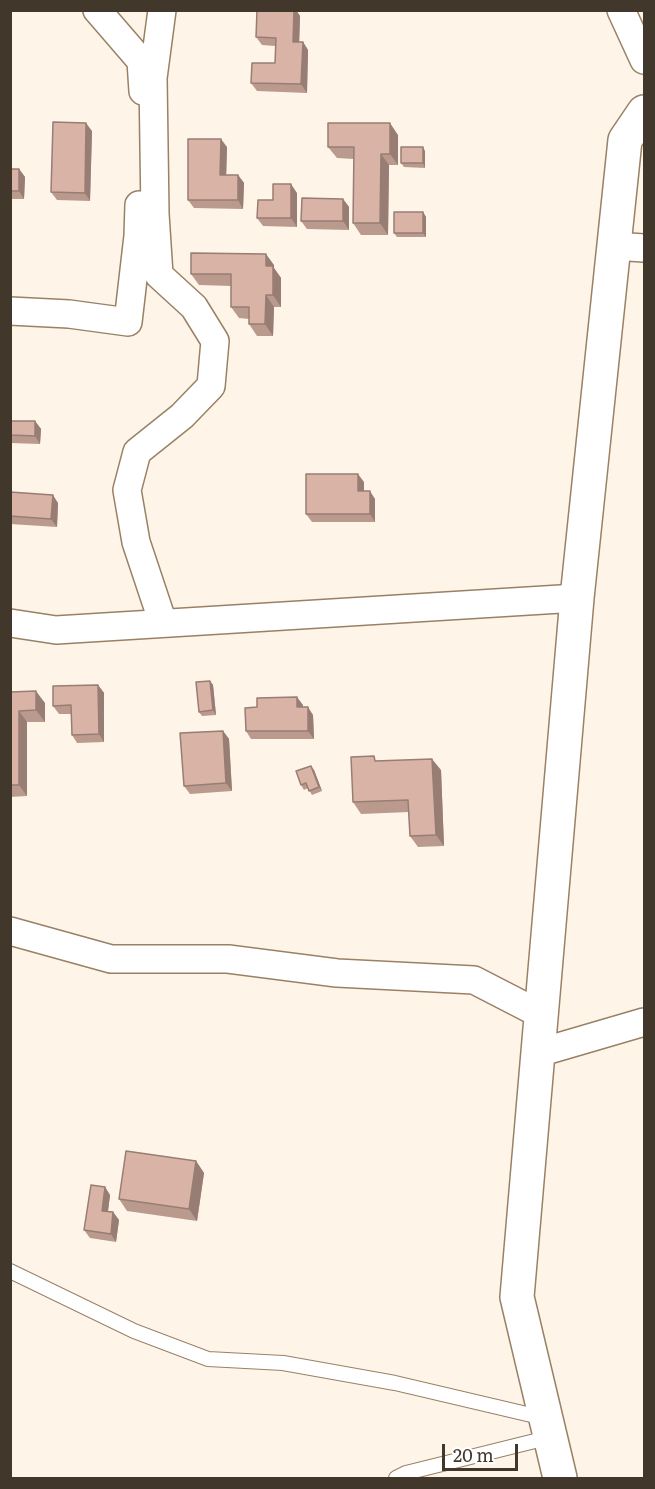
<!DOCTYPE html>
<html>
<head>
<meta charset="utf-8">
<style>
  body { margin:0 }
  #map { position:relative; width:655px; height:1489px; overflow:hidden; background:#fff4e8; font-family:Literata,serif }
  canvas { display:block }
  .frame { position:absolute; inset:0; border:12px solid #41372b; pointer-events:none }
  .scale { position:absolute; left:442px; top:1444px; width:76px; height:27px; box-sizing:border-box; border:3px solid #41372b; border-top:0; padding-left:8px; font-size:18px; line-height:21px; white-space:nowrap; color:#41372b; -webkit-text-stroke:4px #fff; paint-order:stroke }
</style>
</head>
<body>
<div id="map">
<canvas width="655" height="1489"></canvas>
<div class="frame"></div>
<div class="scale">20 m</div>
</div>
<script>
const ctx = document.querySelector('canvas').getContext('2d');
ctx.lineJoin = 'round';
function trace(path, color, width, dash) { ctx.strokeStyle = color; ctx.lineWidth = width; ctx.lineCap = dash ? 'butt' : 'round'; ctx.setLineDash(dash || []); ctx.stroke(path); }
function paint(path, color) { ctx.fillStyle = color; ctx.fill(path, 'evenodd'); }
const service = new Path2D(`
  M10,1271L134,1331L208,1359L283,1363L395,1383L544,1418
  M396,1478L406,1473L551,1437`);
const minor = new Path2D(`
  M97,10L141,61L143,91
  M162,10L153,78L155,214L159,275L194,307L215,341L211,386L182,416L137,452L127,490L136,542L163,623
  M621,10L644,60
  M613,246L644,248
  M10,311L69,314L128,322L138,236L139,205
  M10,623L56,630L577,598
  M10,931L111,959H228L337,973L474,980L540,1014
  M538,1053L644,1022`);
const tertiary = new Path2D(`
  M560,1478L517,1297L577,598L625,140L644,112`);
const wall = new Path2D(`
  M257,10H296L300,16L299,42H303L308,50L307,93L257,91L251,83L275,63V46L262,45L256,37Z
  M92,131L90,201L57,200L51,192Z
  M398,135V165H389L388,235H361L353,223L354,159L337,158L328,147Z
  M227,147L226,175H238L244,183L243,209L194,208L188,200Z
  M425,151V168L404,167L401,163Z
  M10,169H19L25,177L24,199H10Z
  M297,193V227L263,226L257,218Z
  M343,199L349,207V230L307,229L301,221Z
  M423,212L426,217V237H397L394,233Z
  M274,265V268L281,278V307H274L273,336H257L249,324V319L239,318L231,307V286L199,285L191,274Z
  M10,421H35L41,429L40,444L10,443Z
  M364,482V491L375,499V522H312L306,514Z
  M10,492L58,503L57,527L10,524Z
  M210,681L213,685L216,715L202,716L199,712Z
  M98,685L104,693V742L77,743L72,735L71,714H59L53,706Z
  M10,692L45,703V722H27V796L10,797Z
  M303,705V707L313,715L314,739H251L246,731Z
  M223,731L229,739L232,791L190,794L184,786Z
  M378,761L441,770L444,846L418,847L410,836L409,812L361,814L353,802Z
  M314,770L322,791L312,795L308,788L304,790L301,785Z
  M196,1161L204,1173L197,1221L127,1211L119,1199Z
  M105,1187L110,1195L108,1211L113,1212L119,1220L116,1242L90,1238L84,1230Z`);
const shadedWall = new Path2D(`
  M294,10H296L300,16L299,50L293,42Z
  M303,42L308,50L307,93L301,84Z
  M86,123L92,131L90,201L85,193Z
  M390,123L398,135V165L390,154Z
  M221,139L227,147L226,183L220,175Z
  M423,147L425,151V168L423,163Z
  M381,154L389,165L388,235L380,223Z
  M19,169L25,177L24,199L19,191Z
  M238,175L244,183L243,209L238,200Z
  M291,184L297,193V227L291,218Z
  M343,199L349,207V230L343,221Z
  M423,212L426,217V237L423,233Z
  M266,254L274,265V268L281,278V307L273,295L266,266Z
  M266,295L274,307L273,336L265,324Z
  M35,421L41,429L40,444L35,436Z
  M358,474L364,482V499L358,491Z
  M370,491L375,499V522L370,514Z
  M53,495L58,503L57,527L51,519Z
  M210,681L213,685L216,715L213,710Z
  M98,685L104,693V742L99,734Z
  M36,691L45,703V722L36,710Z
  M297,697L303,705V715L297,707Z
  M308,707L313,715L314,739L308,731Z
  M19,711L27,722V796L19,785Z
  M223,731L229,739L232,791L226,783Z
  M432,759L441,770L444,846L436,835Z
  M311,766L314,770L322,791L319,787Z
  M196,1161L204,1173L197,1221L189,1209Z
  M105,1187L110,1195L107,1219L102,1211Z
  M113,1212L119,1220L116,1242L111,1234Z`);
const building = new Path2D(`
  M257,10H294L293,42H303L301,84L251,83L252,63H275L276,38L256,37Z
  M53,122L86,123L85,193L51,192Z
  M328,123H390V154H381L380,223H353L354,147H328Z
  M188,139H221L220,175H238V200H188Z
  M401,147H423V163H401Z
  M10,169H19V191H10Z
  M273,184H291V218H257L258,200H273Z
  M302,198L343,199V221H301Z
  M394,212H423V233H394Z
  M191,253L266,254V266H273V295H266L265,324H249V307H231V274H191Z
  M10,421H35V436L10,435Z
  M306,474H358V491H370V514H306Z
  M10,492L53,495L51,519L10,516Z
  M210,681L213,710L199,712L196,682Z
  M98,685L99,734L72,735L71,705L53,706V686Z
  M36,691V710L19,711V785H10V692Z
  M297,697V707H308V731H246L245,708L257,707V698Z
  M223,731L226,783L184,786L180,733Z
  M374,756L375,761L432,759L436,835L410,836L408,800L353,802L351,757Z
  M311,766L319,787L309,791L306,783L301,785L296,771Z
  M126,1151L196,1161L189,1209L119,1199Z
  M91,1185L105,1187L102,1211L113,1212L111,1234L84,1230Z`);
trace(service, '#998166', 16);
trace(minor, '#998166', 30);
trace(tertiary, '#998166', 36);
trace(service, '#fff', 14);
trace(minor, '#fff', 27);
trace(tertiary, '#fff', 33);
paint(wall, '#bb9a8e');
paint(shadedWall, '#987d74');
paint(building, '#d9b3a5');
trace(building, '#987d74', 1.5);
</script>
</body>
</html>
